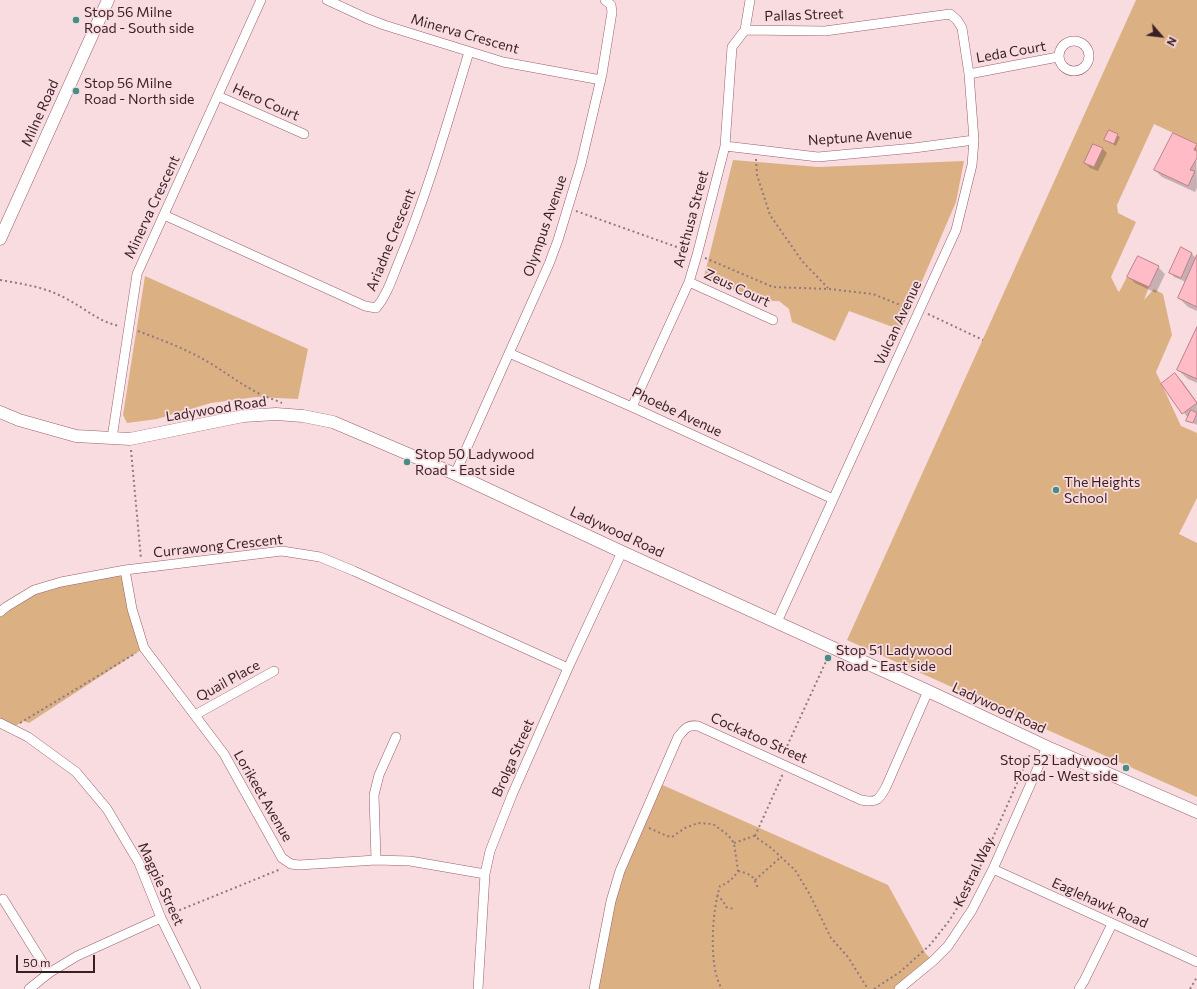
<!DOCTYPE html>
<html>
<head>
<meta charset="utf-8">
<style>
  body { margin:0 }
  #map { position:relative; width:1197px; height:989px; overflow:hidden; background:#f8dce0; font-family:Commissioner,sans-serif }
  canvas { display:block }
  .north { position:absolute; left:1141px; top:16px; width:40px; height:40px; -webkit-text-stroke:3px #f8dce0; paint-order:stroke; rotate:118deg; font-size:11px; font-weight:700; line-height:16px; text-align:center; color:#381f24 }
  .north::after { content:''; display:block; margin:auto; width:14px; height:18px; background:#381f24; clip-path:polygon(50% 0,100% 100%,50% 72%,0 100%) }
  .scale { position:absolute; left:16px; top:955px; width:79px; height:18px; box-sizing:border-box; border:2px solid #381f24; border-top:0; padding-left:5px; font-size:12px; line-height:14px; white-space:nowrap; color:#381f24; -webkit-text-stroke:3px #f8dce0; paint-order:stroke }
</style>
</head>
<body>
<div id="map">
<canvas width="1197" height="989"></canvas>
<div class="north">N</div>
<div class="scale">50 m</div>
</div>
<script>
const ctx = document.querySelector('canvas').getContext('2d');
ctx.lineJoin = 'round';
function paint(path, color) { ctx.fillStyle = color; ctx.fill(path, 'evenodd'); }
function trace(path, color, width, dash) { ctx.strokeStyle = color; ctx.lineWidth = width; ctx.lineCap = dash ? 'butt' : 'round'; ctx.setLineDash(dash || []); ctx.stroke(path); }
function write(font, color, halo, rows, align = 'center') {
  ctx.font = font + ' Commissioner,sans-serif'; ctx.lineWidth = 3.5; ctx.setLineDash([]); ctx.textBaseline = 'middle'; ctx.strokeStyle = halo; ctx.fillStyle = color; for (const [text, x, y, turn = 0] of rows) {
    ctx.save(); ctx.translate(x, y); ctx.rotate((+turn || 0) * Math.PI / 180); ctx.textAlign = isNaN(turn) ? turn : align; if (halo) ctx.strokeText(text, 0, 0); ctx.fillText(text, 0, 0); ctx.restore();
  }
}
const green = new Path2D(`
  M1136,0H1197V151L1194,150L1197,144L1154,124L1117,205L1118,213L1136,222L1111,277L1118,291L1119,292L1127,277L1149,287L1144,300L1154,289L1163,294L1172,335L1156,372L1181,426L1197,433V498L1179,534L1197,543V797L847,640Z
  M733,160L818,167L964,161L956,202L901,330L849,311L835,341L792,322L789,309L779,301H761L704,277Z
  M145,276L308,349L298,399L256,397L211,403L157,419L127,423L123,415Z
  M125,570L144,648L29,723L24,721L12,728L0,723V612L34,590Z
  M658,783L888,885L926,954L933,961L899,989H594L611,901Z`);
const shadow = new Path2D(`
  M1109,131L1120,137L1116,146L1105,140Z
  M1196,145L1197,188L1195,192L1162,177L1155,170Z
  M1103,149L1107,153L1098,171L1090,168L1085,163Z
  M1181,249L1192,254L1197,259V258V311L1188,307L1179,298L1186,282L1174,277L1170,272Z
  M1158,267L1165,274L1156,293L1135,283L1128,276Z
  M1197,329V383L1188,379L1178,370Z
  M1175,375L1182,381L1197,402V425L1187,420L1188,418L1162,384Z`);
const building = new Path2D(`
  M1109,130L1118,134L1114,144L1104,140Z
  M1173,133L1197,144L1194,150L1197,151V158L1190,170L1195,171L1188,186L1154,170Z
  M1093,144L1103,148L1094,167L1084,163Z
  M1181,247L1192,253L1181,278L1169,273Z
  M1197,255V307L1178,298Z
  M1138,256L1159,266L1149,287L1127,277Z
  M1197,327V379L1177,370Z
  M1175,373L1197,403L1182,414L1161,384Z
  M1191,410L1197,413L1193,423L1186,421Z`);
const path = new Path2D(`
  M756,159L757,175L770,215L802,261L828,288
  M576,211L688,251
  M705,258L773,287L829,289L873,294L910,309
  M0,280C23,284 45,287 65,298C85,308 97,321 119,326
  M928,314L983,340
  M138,331C159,339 181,347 201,358C220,368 237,382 256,392C265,397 273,399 282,403
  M131,450L141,559
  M20,723L136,653
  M783,755L828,657
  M649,828L667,836L672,837L685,828L698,823L713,824L728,835L734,843L738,871C733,879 728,883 720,886C712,911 708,967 722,989
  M755,836L782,776L781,774
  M734,843L754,836L770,847L795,870L809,893L831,938L848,957L868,989
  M738,871C751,874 754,876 758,889
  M755,880L781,857
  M717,895L723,901L726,907L734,909
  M170,914L281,869
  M874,989L900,972L930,945L949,921L972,885L1029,756L1033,758
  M1190,989L1197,977`);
const street = new Path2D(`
  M327,0L366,18L384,25L503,62L601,80
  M745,30L825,31L950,14L957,20L962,28L969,74L974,140L972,165L956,230L777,622
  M1059 56a15 15 0 1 1 30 0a15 15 0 1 1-30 0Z
  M969,74L1058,57
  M218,96L304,134
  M725,146L818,157L914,148L974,140
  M164,215L365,306L376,308C388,294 393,275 400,259C428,192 448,121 469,52
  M689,282L773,320
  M509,353L632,407L833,499
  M632,407L689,282L697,255L725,146L732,47L745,30L750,0
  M112,438L137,274L261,0
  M455,474L549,264L558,240L581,164L602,74L612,12L611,5L605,0
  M125,570L132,609L144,648L224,754L282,858L291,864L299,865L376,860L410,861L485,874
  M0,612L6,607L34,590L61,582L125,570L282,551L320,557L354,571L568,668
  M195,715L274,671
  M0,723L28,737L76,772L107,809L139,863L161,918L196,989
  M376,860L374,795L379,775L396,737
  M993,869L1197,962
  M3,899L49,973
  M29,989L49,973L77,956L161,918
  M478,989L485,874L490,851L512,795L568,668L622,552
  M594,989L611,901L620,871L678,737C684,730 687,724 698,726L861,800C877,803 879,800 886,787L928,691
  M899,989L933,961L948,946L972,910L993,869L1047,747
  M1079,989L1084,981L1112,924`);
const secondary = new Path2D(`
  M0,239L108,0
  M0,412L19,420L76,436L130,439L243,416L276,414L303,416L333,422L455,474L622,552L928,691L1047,747L1197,812`);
const markers = [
  [76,20,4,"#468d87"],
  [76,91,4,"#468d87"],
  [407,462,4,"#468d87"],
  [1056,490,4,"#468d87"],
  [828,658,4,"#468d87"],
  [1126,768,4,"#468d87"]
];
const poiNames = [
  ["Stop 56 Milne",84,12],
  ["Road - South side",84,28],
  ["Stop 56 Milne",84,83],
  ["Road - North side",84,99],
  ["Stop 50 Ladywood",415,454],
  ["Road - East side",415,470],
  ["The Heights",1064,482],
  ["School",1064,498],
  ["Stop 51 Ladywood",836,650],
  ["Road - East side",836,666],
  ["Stop 52 Ladywood",1118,760,"right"],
  ["Road - West side",1118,776,"right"]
];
const streetNames = [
  ["Pallas Street",804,15,-2],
  ["Minerva Crescent",465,34,16],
  ["Leda Court",1011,52,-10],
  ["Hero Court",266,102,24],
  ["Milne Road",40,113,-66],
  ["Neptune Avenue",860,137,-4],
  ["Minerva Crescent",152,207,-65],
  ["Arethusa Street",691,219,-75],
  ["Olympus Avenue",545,226,-71],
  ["Ariadne Crescent",391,240,-68],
  ["Zeus Court",737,288,25],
  ["Vulcan Avenue",898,323,-65],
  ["Ladywood Road",216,409,-9],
  ["Phoebe Avenue",677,412,25],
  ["Ladywood Road",617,532,25],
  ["Currawong Crescent",218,546,-6],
  ["Quail Place",228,681,-29],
  ["Ladywood Road",999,708,25],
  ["Cockatoo Street",759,738,24],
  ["Brolga Street",513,758,-66],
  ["Lorikeet Avenue",263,796,60],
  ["Kestral Way",974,872,-64],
  ["Magpie Street",161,884,65],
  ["Eaglehawk Road",1100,903,24]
];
paint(green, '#dbb184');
paint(shadow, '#0003');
paint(building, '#ffbcc6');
trace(building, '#bd7f89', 1);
trace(street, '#9a5f6a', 10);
trace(secondary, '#9a5f6a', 13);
trace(path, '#93787d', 2, [2, 3]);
trace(street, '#fff', 9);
trace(secondary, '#fff', 12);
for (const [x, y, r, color] of markers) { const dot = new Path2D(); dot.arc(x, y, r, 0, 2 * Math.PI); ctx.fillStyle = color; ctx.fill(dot); trace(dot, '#f8dce0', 1.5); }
write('14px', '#381f24', '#f8dce0', poiNames, 'left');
write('14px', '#381f24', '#f8dce0', streetNames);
</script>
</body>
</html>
